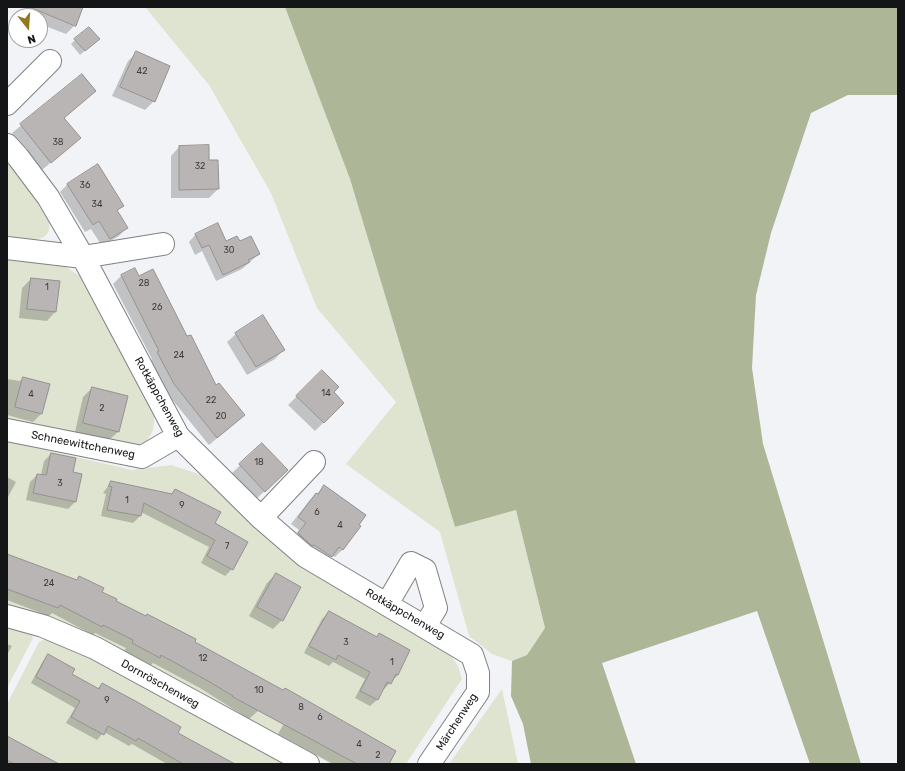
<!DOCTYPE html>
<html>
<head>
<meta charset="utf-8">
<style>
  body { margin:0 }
  #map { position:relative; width:905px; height:771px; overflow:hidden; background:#f1f3f6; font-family:Rubik,sans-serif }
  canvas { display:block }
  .frame { position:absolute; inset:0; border:8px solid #141516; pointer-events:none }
  .north { position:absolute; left:8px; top:8px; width:40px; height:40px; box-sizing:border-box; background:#fff; border:1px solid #a1a1a2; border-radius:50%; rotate:163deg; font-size:11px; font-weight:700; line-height:16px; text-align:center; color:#141516 }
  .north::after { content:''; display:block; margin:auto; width:14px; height:18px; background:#93771e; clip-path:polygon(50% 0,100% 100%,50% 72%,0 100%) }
</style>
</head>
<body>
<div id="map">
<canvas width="905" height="771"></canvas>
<div class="frame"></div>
<div class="north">N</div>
</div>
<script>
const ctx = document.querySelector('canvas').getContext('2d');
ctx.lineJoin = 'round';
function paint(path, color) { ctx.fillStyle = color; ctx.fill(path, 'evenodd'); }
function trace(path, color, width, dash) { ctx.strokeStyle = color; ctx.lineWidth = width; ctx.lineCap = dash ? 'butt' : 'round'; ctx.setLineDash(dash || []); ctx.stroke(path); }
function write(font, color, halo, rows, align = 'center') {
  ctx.font = font + ' Rubik,sans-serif'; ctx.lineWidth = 3; ctx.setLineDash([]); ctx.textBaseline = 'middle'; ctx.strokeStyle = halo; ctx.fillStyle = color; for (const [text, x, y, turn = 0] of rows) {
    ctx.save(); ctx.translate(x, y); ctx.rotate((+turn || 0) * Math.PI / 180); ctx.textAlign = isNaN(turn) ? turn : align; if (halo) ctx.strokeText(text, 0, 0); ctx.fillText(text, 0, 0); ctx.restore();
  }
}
const green = new Path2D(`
  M145,7H285L350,179L455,527L516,510L545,628L527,655L512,661L492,654L469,636L440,532L346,464L396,402L317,308L271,193L209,85Z
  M7,161L49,219C54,248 24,238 7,236Z
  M7,258L63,265L81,277L154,412C155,428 153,437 140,446L7,420Z
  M7,441L132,470L171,465L199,474L274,544L323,579L447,650L458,666L462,679L406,764H331L112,647L60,624L7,604Z
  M7,624L30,631L33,638L7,688Z
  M49,637L69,646L288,764H7V704L39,642Z
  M502,689L518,764H449Z`);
const forest = new Path2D(`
  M285,7H898V95H848L811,113L771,233L756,295L752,368L763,444L861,764H810L757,611L602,663L636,764H531L523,724L511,696L512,661L527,655L545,628L516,510L455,527L350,179Z`);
const shadow = new Path2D(`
  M29,7H82L75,25L66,34L40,24V16H26Z
  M75,40L94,43L80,55L71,44Z
  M137,52L154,101L145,110L112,96L128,61Z
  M82,75L95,91L63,119L79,138L42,170L12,133Z
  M179,147L208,161H217L218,189L209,198H171V156Z
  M68,184L123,206L116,212L126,228L119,236L102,246L91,229L85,232L60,192Z
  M195,235L225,242L239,243L259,254L242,269L216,281L202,251L195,255L189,242Z
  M134,269L139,278L187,338L216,387L244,415L209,445L166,392L150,361L152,359L113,284L121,276Z
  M31,279L59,282L55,312L47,321L19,318L22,288Z
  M236,334L283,350L275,359L247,375L227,342Z
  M322,372L332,392L343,403L315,431L288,405Z
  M23,378L41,414L33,422L7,415V379L20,381Z
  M92,388L118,432L109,440L75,432L83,397Z
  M262,444L278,479L255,500L231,474Z
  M51,454L72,473L75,502L68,509L26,500L30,482L37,475H41L44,461Z
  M7,477L16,482L7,499Z
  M111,482L170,495L175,490L214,524L232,569L225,576L201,563L209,547L141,512L140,516L133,523L101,516L106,494L103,493Z
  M325,486L359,527L342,550L335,557L332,555L324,564L291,541L299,530L291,524L309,501Z
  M7,555L76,581L79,577L114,602L273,686L258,711L249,719L200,688L153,663L151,665L124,651L126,648L95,633L93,635L52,613L49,616L7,600Z
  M276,574L282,620L273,629L249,616L267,583Z
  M329,612L376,638L379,635L408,651L398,675L384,689H382L377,700L370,706L355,698L365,679L333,662L329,666L304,653L322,619Z
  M7,644L12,646L7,655Z
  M49,655L71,674L97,689L102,684L176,733L228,764H167L132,744L129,746L104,732L97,740L66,723L75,708L31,683L43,661Z
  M293,707L388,764H333L278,734Z
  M7,737L57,764H7Z`);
const building = new Path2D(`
  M30,7H83L76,26Z
  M89,27L100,39L85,51L74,39Z
  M136,51L170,66L155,102L120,87Z
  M82,74L96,91L64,118L81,138L51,163L20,124Z
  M209,145V160H218L219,189L179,190V146Z
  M98,164L124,206L117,210L128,228L110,239L99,221L93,225L67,184Z
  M218,223L226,241L237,236L240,241L251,236L260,254L248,260L250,262L223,275L209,245L202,248L195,234Z
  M135,268L139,276L153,269L187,336L191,335L216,385L219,383L245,415L217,438L174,384L157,352L159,351L121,275Z
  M31,278L60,281L56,312L27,309Z
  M263,315L285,350L256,367L235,333Z
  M322,370L339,387L334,392L344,403L324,423L296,396Z
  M23,377L50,384L42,414L15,407Z
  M92,387L128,396L119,432L83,423Z
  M262,443L288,470L265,492L239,464Z
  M51,453L76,458L73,472L82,474L76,502L33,493L37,474L46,475Z
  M111,481L172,494L175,489L221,512L215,523L248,542L233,570L207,556L215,540L144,503L141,516L107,510L112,487L109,486Z
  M324,485L366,515L359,525L361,526L343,550L339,547L332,557L314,545L312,546L298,533L306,523L298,517L316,493L318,494Z
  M7,554L77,580L79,576L104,588L102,592L117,599L116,601L146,616L147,614L196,639L195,642L283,690L285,688L396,751L389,764H357L233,697V696L208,681L161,655L160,658L132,643L133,640L103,625L102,627L60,605L58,608L7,589Z
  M276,573L301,587L283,621L257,607Z
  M329,611L377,637L379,633L410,650L398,675L396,674L391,684L387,682L378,700L360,691L370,672L338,655L336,660L309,646Z
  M48,654L75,669L72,674L99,689L102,683L139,703L181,727L178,733L235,764H183L138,738L136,741L108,726L104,735L71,717L80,701L36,677Z
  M7,736L59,764H14L7,760Z`);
const minor = new Path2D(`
  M7,104L50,61
  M7,145L18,157L48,197L83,257L178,436L261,518L305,556L472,655L478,673V692L429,764
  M7,248L83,257L163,244
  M7,430L142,457L178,436
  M261,518L314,462
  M387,604L411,563L425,570L436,608L425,626
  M7,616L43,626L95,648L308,764`);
const numberNames = [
  ["42",142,71],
  ["38",58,142],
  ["32",200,166],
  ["36",85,185],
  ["34",97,204],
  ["30",229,250],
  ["28",144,283],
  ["1",47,287],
  ["26",157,307],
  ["24",179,355],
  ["14",326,393],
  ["4",31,394],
  ["22",211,400],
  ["2",102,408],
  ["20",221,416],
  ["18",259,462],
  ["3",60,483],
  ["1",127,500],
  ["9",182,505],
  ["6",317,512],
  ["4",340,525],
  ["7",227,546],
  ["24",49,583],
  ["3",346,642],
  ["12",203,658],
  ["1",392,662],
  ["10",259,690],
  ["9",107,700],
  ["8",301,707],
  ["6",320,717],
  ["4",359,744],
  ["2",378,755]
];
const streetNames = [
  ["Rotkäppchenweg",159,397,61],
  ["Schneewittchenweg",83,445,11],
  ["Rotkäppchenweg",405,614,30],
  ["Dornröschenweg",160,684,29],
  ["Märchenweg",457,722,-57]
];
paint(green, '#dee4d0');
paint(forest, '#adb697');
paint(shadow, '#0003');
paint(building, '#b9b5b4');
trace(building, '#969291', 1);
trace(minor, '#7f8184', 24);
trace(minor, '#fff', 22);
write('9px', '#3d3d3e', null, numberNames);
write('11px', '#141516', '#fff', streetNames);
</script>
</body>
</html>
